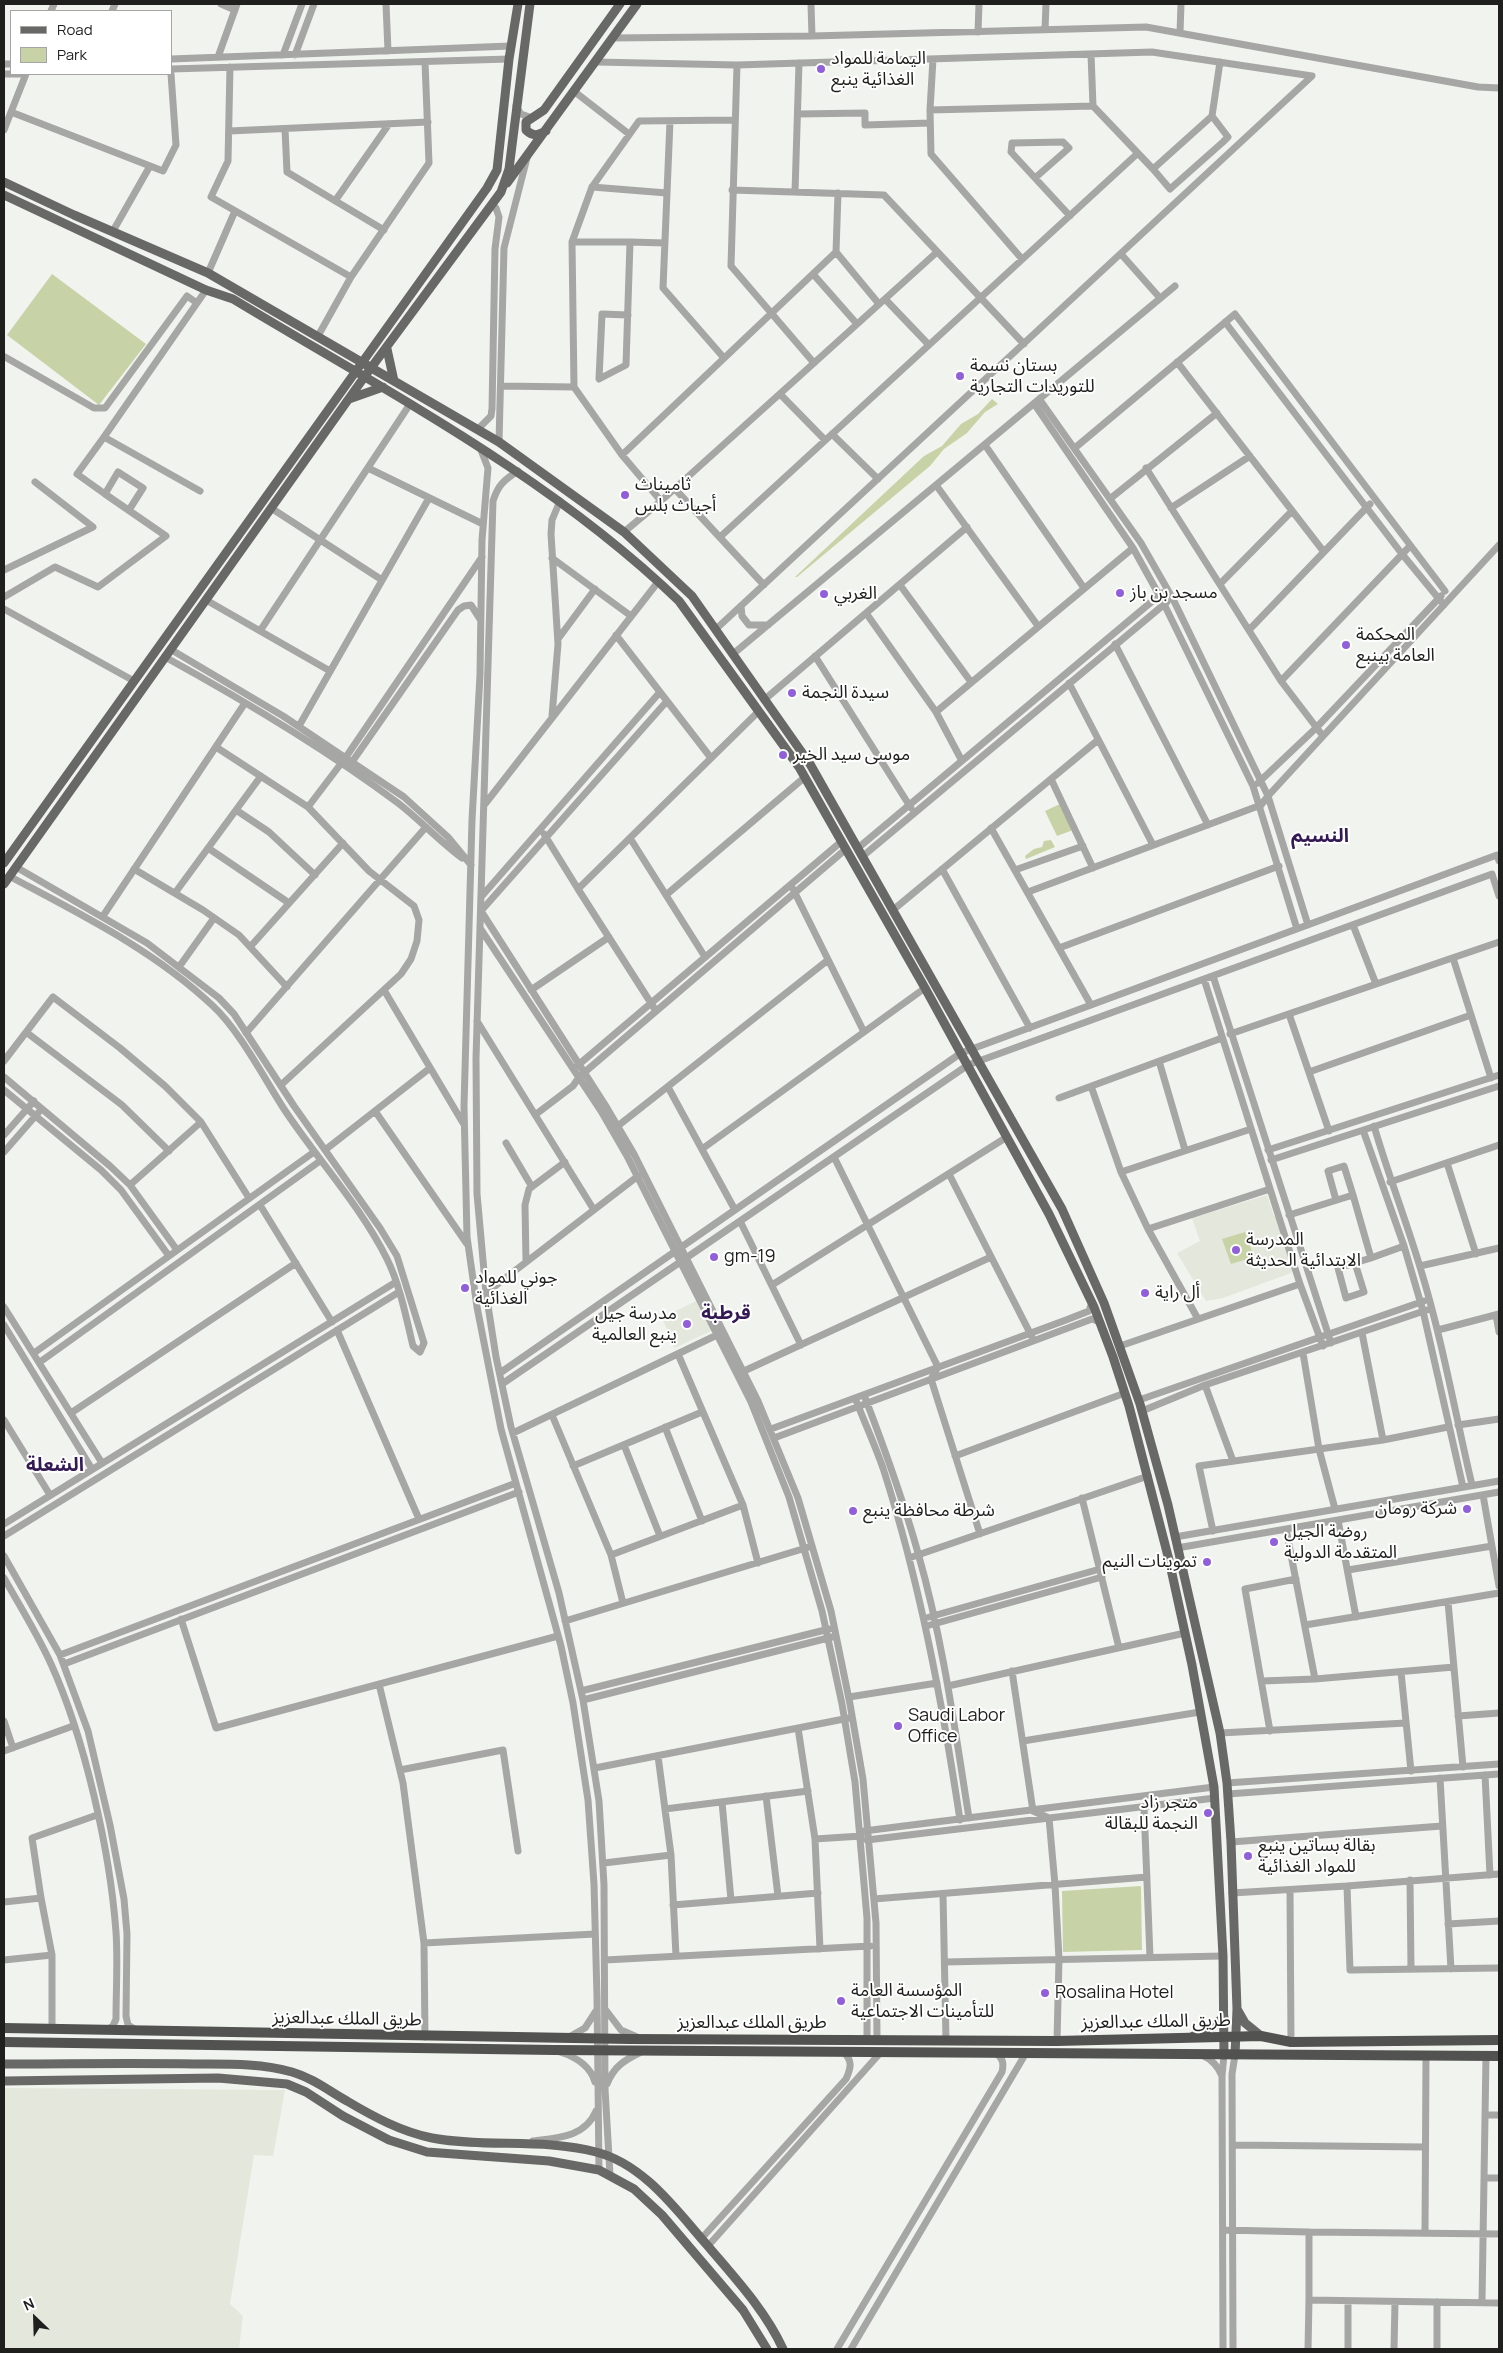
<!DOCTYPE html>
<html>
<head>
<meta charset="utf-8">
<style>
  body { margin:0 }
  #map { position:relative; width:1503px; height:2353px; overflow:hidden; background:#f1f3ee; font-family:Manrope,sans-serif }
  canvas { display:block }
  .frame { position:absolute; inset:0; border:5px solid #1f1f1e; pointer-events:none }
  .legend { position:absolute; left:10px; top:10px; width:162px; height:65px; box-sizing:border-box; background:#fff; border:1px solid #a5a5a5; margin:0; padding:6px 9px; list-style:none; font-size:15px; color:#1f1f1e }
  .legend li { display:flex; align-items:center; gap:10px; height:25px }
  .legend b { width:25px; border:1px solid #a5a5a5 }
  .north { position:absolute; left:10px; top:2293px; width:50px; height:50px; -webkit-text-stroke:4px #fff; paint-order:stroke; rotate:336deg; font-size:14px; font-weight:700; line-height:20px; text-align:center; color:#1f1f1e }
  .north::after { content:''; display:block; margin:auto; width:18px; height:22px; background:#1f1f1e; clip-path:polygon(50% 0,100% 100%,50% 72%,0 100%) }
</style>
</head>
<body>
<div id="map">
<canvas width="1503" height="2353"></canvas>
<div class="frame"></div>
<ul class="legend">
<li><b style="height:6px;background:#686966"></b>Road</li>
<li><b style="height:14px;background:#c7d3a7"></b>Park</li>
</ul>
<div class="north">N</div>
</div>
<script>
const ctx = document.querySelector('canvas').getContext('2d');
ctx.lineJoin = 'round';
function paint(path, color) { ctx.fillStyle = color; ctx.fill(path, 'evenodd'); }
function trace(path, color, width, dash) { ctx.strokeStyle = color; ctx.lineWidth = width; ctx.lineCap = dash ? 'butt' : 'round'; ctx.setLineDash(dash || []); ctx.stroke(path); }
function write(font, color, halo, rows, align = 'center') {
  ctx.font = font + ' Manrope,"Noto Sans Arabic",sans-serif'; ctx.lineWidth = 4; ctx.setLineDash([]); ctx.textBaseline = 'middle'; ctx.strokeStyle = halo; ctx.fillStyle = color; for (const [text, x, y, turn = 0] of rows) {
    ctx.save(); ctx.translate(x, y); ctx.rotate((+turn || 0) * Math.PI / 180); ctx.textAlign = isNaN(turn) ? turn : align; if (halo) ctx.strokeText(text, 0, 0); ctx.fillText(text, 0, 0); ctx.restore();
  }
}
const built = new Path2D(`
  M1267,1195L1274,1216L1277,1215L1294,1268L1291,1273L1223,1298L1206,1301L1177,1253L1200,1241L1192,1218Z
  M698,1300L713,1330L675,1348L662,1318Z
  M4,2088L285,2090L273,2156L254,2155L230,2304L243,2316L239,2349H4Z`);
const green = new Path2D(`
  M52,274L146,344L99,405L7,335Z
  M992,399L998,404L985,412L967,433L944,449L930,466L797,577H795L924,456L942,446L961,424L978,414Z
  M1060,804L1073,830L1057,836L1045,811Z
  M1051,840L1055,847L1026,859L1025,856L1034,849L1042,847L1044,841Z
  M1245,1232L1254,1257L1231,1264L1222,1239Z
  M1141,1886L1142,1950L1063,1952L1062,1891Z`);
const minor = new Path2D(`
  M221,4L235,10
  M386,4L388,51
  M811,4L812,36
  M51,11L54,4
  M112,11L115,4
  M1045,30L1046,4
  M978,32L979,4
  M1180,33L1181,4
  M612,38L812,36L1146,27L1478,87L1499,88
  M1091,54L1093,106
  M283,55L302,4
  M295,55L314,4
  M218,57L237,4
  M171,59L511,46
  M933,59L930,110L931,154L1022,259
  M596,62L737,65L1152,52L1312,76L716,629
  M4,64H11
  M737,65L731,266L814,363
  M230,67L228,161L211,197L351,277L429,163L425,62
  M171,69L509,59
  M4,74H25
  M575,92L629,134
  M516,106L521,114L532,118
  M930,110L1093,106L1153,169L1212,116L1220,62
  M11,112L26,74
  M798,114L865,113V125L930,123
  M670,121L663,288L724,358
  M285,129L287,172L384,230
  M4,130L11,112L163,171L176,145L171,74
  M229,131L428,122
  M1153,169L1170,189L1223,142L1228,137L1212,116
  M1035,178L1069,148L1063,142L1012,143L1011,152L1070,216
  M592,187L667,193
  M732,190L884,195L1024,344
  M795,192L799,63
  M335,201L389,124
  M113,231L150,166
  M572,242H630L626,365L599,379L602,314L628,315
  M630,242L665,243
  M836,252L879,304
  M1121,254L1160,298
  M208,273L235,211
  M813,274L857,324
  M885,299L929,345
  M1225,322L1402,554L1444,605
  M318,336L351,277
  M5,357L94,408H105L187,296L197,303
  M1177,362L1324,552
  M501,386L574,387
  M780,394L825,440
  M1035,405L1133,548L1164,604L1253,786L1297,929
  M478,429L491,416L492,409L495,249L499,217L496,208L491,205
  M832,434L878,479
  M104,437L77,474L105,494
  M499,442L504,248L527,158
  M985,445L1084,588
  M1076,447L1235,314L1445,591
  M481,450L488,468L482,540L480,675L472,820L464,1106L467,1237L477,1307L501,1429L561,1646L573,1703L588,1800L594,1884L597,1997L599,2170
  M622,455L836,252L838,193
  M368,468L483,524
  M1146,468L1281,681L1323,736
  M518,471C504,480 498,485 493,501L476,1058L477,1194L486,1293L496,1357L511,1427L559,1593L583,1700L599,1801L604,1885L605,2089L610,2175
  M936,485L1038,626
  M675,489L764,585
  M200,491L104,437L206,290
  M1111,498L1217,413
  M661,501L622,455L574,387L572,242L592,187L639,121L735,120
  M271,508L382,580
  M1171,508L1250,456
  M624,532L661,501L937,252
  M720,537L1138,153
  M552,558L631,616
  M4,570L93,527L35,482
  M1220,584L1292,511
  M900,585L971,682
  M4,597L55,567L98,587L166,536L105,494L118,472L143,488L129,510
  M206,600L330,671
  M741,606L742,616L749,625H768
  M4,609L134,681
  M866,613L936,712L962,761
  M1249,630L1370,504
  M260,631L410,404
  M616,635L711,758
  M558,639L595,589
  M1115,644L1208,825
  M170,649L283,716L404,797L448,837L471,865
  M733,654L1175,286
  M815,656L911,808
  M165,657C245,701 324,748 398,803C420,820 439,841 462,858
  M1281,681L1410,546
  M1069,683L1153,845
  M764,700L967,527
  M667,701L481,911L607,1108L634,1154L758,1401L798,1498L831,1611L850,1704L863,1779L876,1923L877,2039
  M936,712L1133,548
  M552,716L558,644L551,534L552,520L560,501
  M299,726L429,498
  M216,747L308,807L369,871L414,906L419,920L417,941L411,959L401,974L281,1085
  M348,762H352L458,610L464,606L471,605L480,619
  M1051,779L1093,868
  M1258,783L1316,728L1441,596
  M485,804L658,582
  M308,807L346,757L482,557
  M236,810L269,832L315,875
  M991,828L1091,1005
  M544,834L578,889
  M630,838L705,957
  M208,848L289,903
  M858,848L1162,593
  M863,856L1167,602
  M134,869L203,910L239,935L287,987
  M942,869L1030,1028
  M1015,870L1083,846
  M9,876C80,914 154,950 213,1006C239,1030 264,1078 284,1109C317,1159 360,1205 387,1259C400,1285 406,1317 413,1346L420,1352L424,1343L397,1256L380,1228L294,1106L234,1014L219,998L147,943L16,867
  M793,889L864,1032
  M1028,892L1261,805L1268,796L1173,599L1141,543L1040,400
  M175,893L261,776
  M666,895L805,777
  M481,897L660,692
  M893,910L1098,740
  M103,916L245,703
  M1308,925L1268,796L1499,545
  M1353,925L1376,984
  M480,928L601,1111L627,1156L751,1402L789,1497L822,1611L842,1704L855,1782L867,1918V2039
  M250,947L343,843
  M1059,948L1279,866
  M1453,958L1491,1078
  M179,967L214,918
  M1213,976L1331,1343
  M1204,979L1300,1284L1323,1346
  M384,990L463,1123
  M531,990L609,937
  M656,1011L578,889L759,711
  M1289,1014L1329,1131
  M477,1021L594,1210
  M26,1032L122,1105L169,1151
  M246,1033L426,827
  M1230,1034L1499,942
  M4,1061L53,997L120,1048L165,1086L201,1122L249,1198
  M1159,1061L1185,1150
  M577,1066L842,841
  M1309,1072L1471,1015
  M4,1077L110,1166L130,1185L177,1250
  M1091,1086L1121,1172L1148,1229L1198,1319
  M668,1087L735,1210
  M4,1090L101,1170L121,1190L169,1256
  M1059,1098L1222,1038
  M375,1111L467,1244
  M535,1115L573,1086L579,1077L846,849
  M1374,1126C1388,1174 1406,1220 1420,1267C1442,1338 1455,1413 1472,1485
  M614,1129L828,960
  M1363,1130L1404,1246L1423,1311L1463,1487
  M4,1135L34,1101
  M506,1143L532,1187
  M702,1149L925,988
  M325,1150L430,1068
  M1268,1150L1499,1075
  M4,1152L38,1113
  M834,1157L938,1367L931,1379L980,1534
  M1271,1160L1499,1086
  M1447,1163L1476,1254
  M1121,1172L1251,1129
  M949,1174L1032,1337
  M1390,1182L1499,1145
  M130,1185L201,1122
  M1336,1200L1328,1171L1344,1166L1353,1195
  M260,1205L332,1322
  M1289,1215L1353,1195L1371,1258L1338,1268L1346,1298L1364,1292L1355,1263
  M740,1221L801,1345
  M1148,1229L1270,1189
  M1371,1258L1404,1246
  M526,1262L525,1205L529,1189L565,1162
  M1420,1266L1499,1248
  M772,1285L1007,1137
  M486,1293L638,1176
  M4,1307L102,1463
  M1496,1315L1499,1332
  M4,1325L92,1469
  M337,1330L419,1519
  M1438,1330L1499,1314
  M1362,1333L1383,1440
  M1120,1346L1300,1284
  M34,1353L314,1152
  M1303,1353L1319,1449L1335,1509
  M678,1354L743,1505L758,1563
  M40,1362L320,1161
  M744,1371L991,1257
  M500,1373L961,1053L1497,855L1499,861
  M502,1384L968,1065L1492,874L1499,896
  M1205,1385L1233,1461
  M864,1395C884,1447 903,1499 918,1553C943,1640 955,1730 969,1818
  M855,1398C864,1421 875,1445 883,1468C920,1583 942,1701 960,1820
  M1139,1400L1424,1301
  M1142,1411L1205,1385L1427,1310
  M71,1413L296,1263
  M552,1415L611,1555L623,1603
  M4,1420L50,1495
  M1458,1425L1499,1419
  M665,1427L702,1521
  M771,1429L1066,1320L1089,1311L1092,1302
  M513,1433L717,1335
  M774,1438L1092,1319L1100,1322
  M624,1445L660,1536
  M955,1456L1125,1393
  M573,1466L702,1412
  M1483,1495L1499,1586
  M1082,1498L1119,1648
  M1338,1520L1356,1617
  M4,1524L396,1282
  M1286,1529L1315,1679
  M1213,1531L1199,1466L1383,1440L1448,1427
  M4,1536L399,1292
  M1175,1537L1499,1481
  M1177,1548L1499,1492
  M611,1555L743,1505
  M4,1556L60,1655L88,1731L110,1825L124,1899L127,1934L126,2016L128,2025L136,2030
  M909,1558L1148,1476
  M1348,1570L1492,1546
  M4,1578C20,1606 38,1635 51,1664C85,1739 110,1851 116,1932C118,1961 116,1990 116,2019L113,2026L107,2030
  M1448,1602L1463,1767
  M929,1617L1100,1569
  M181,1619L216,1728L558,1636
  M565,1621L809,1547
  M930,1625L1102,1577
  M1305,1625L1499,1593
  M60,1655L516,1483
  M64,1664L519,1492
  M1012,1671L1033,1811L1049,1818L1055,1885L1059,1959L1057,2041
  M1401,1672L1411,1771
  M1262,1681L1315,1679L1454,1667
  M379,1684L403,1783L424,1943L425,2037
  M948,1686L1185,1633
  M581,1691L829,1629
  M849,1697L937,1683
  M583,1700L832,1637
  M1458,1716L1499,1713
  M4,1721L13,1748
  M798,1728L815,1839L820,1949
  M1270,1731L1245,1589L1296,1579
  M1220,1733L1406,1723
  M1023,1741L1200,1712
  M4,1751L73,1726
  M658,1756L671,1855L676,1956
  M595,1768L849,1718
  M400,1770L503,1750L518,1851
  M1485,1775L1490,1875
  M1440,1778L1451,1969
  M1227,1783L1499,1764
  M1228,1794L1499,1774
  M766,1796L778,1896
  M722,1802L731,1900
  M1144,1807L1150,1957
  M665,1809L808,1791
  M864,1831L1214,1787
  M815,1839L861,1836
  M867,1840L1215,1798
  M1231,1842L1442,1826
  M604,1863L671,1855
  M1410,1880L1411,1969
  M1347,1886L1499,1874
  M1290,1890L1291,2042
  M1232,1893L1347,1886L1350,1970L1499,1968
  M943,1894L946,2040
  M41,1898L32,1838L97,1815
  M874,1899L1147,1877
  M4,1902L41,1898L52,1955V2029
  M673,1905L818,1893
  M1448,1924L1499,1921
  M424,1943L595,1934
  M4,1960L52,1955
  M605,1960L870,1946
  M945,1962L1223,1956
  M605,2009L621,2030L637,2037
  M569,2037L585,2028L596,2011
  M560,2052C576,2057 590,2065 595,2082
  M1202,2055C1211,2059 1218,2066 1222,2076
  M607,2084C614,2066 625,2060 641,2052
  M1485,2115H1499
  M533,2141C558,2138 585,2137 596,2111
  M1233,2145L1425,2147
  M1484,2178H1499
  M1224,2230L1309,2232V2300L1499,2303
  M1309,2232L1499,2234
  M1425,2233L1426,2056
  M701,2239L846,2079C851,2068 853,2060 843,2052
  M708,2246L881,2052
  M1437,2302V2349
  M1482,2302L1486,2056
  M837,2349L1002,2072C1004,2063 1003,2059 996,2053
  M851,2349L1026,2053
  M1223,2349L1222,2076L1224,2055
  M1233,2349L1232,2074L1235,2055
  M1308,2349L1309,2300
  M1348,2349V2301
  M1394,2349L1395,2302`);
const major = new Path2D(`
  M546,131C538,135 533,137 526,130V122L544,110L620,4
  M4,182L74,215L208,273L499,442L624,532L692,596L810,764L1062,1209L1104,1303L1140,1404L1168,1505L1220,1733L1227,1783L1231,1842L1237,2009L1235,2055
  M507,183L637,4
  M4,195L206,290L233,299C387,392 548,475 679,601L799,767L925,988L1049,1214L1094,1307L1113,1357L1129,1406L1169,1560L1192,1665L1214,1787L1223,1956L1224,2055
  M387,349L394,381
  M349,399L383,387
  M4,863L487,188L497,170L509,59L518,4
  M4,884L365,376L501,192L509,169L530,4
  M1237,2009L1245,2023L1261,2036
  M1193,2036L1211,2028L1224,2017
  M4,2064C68,2064 131,2063 195,2064C227,2064 262,2063 292,2072C313,2078 329,2091 347,2101C374,2117 402,2132 432,2138C486,2148 543,2138 596,2152C644,2164 677,2211 707,2245C735,2278 765,2310 783,2349
  M4,2081L218,2078L287,2084L306,2092L343,2116L389,2140L427,2152L549,2161L599,2170L634,2189L662,2215L743,2310L767,2349`);
const highway = new Path2D(`
  M4,2028L630,2039L1057,2041L1261,2036L1291,2042L1499,2040
  M4,2042L554,2050L1499,2056`);
const markers = [
  [821,69,5,"#915fd9"],
  [960,376,5,"#915fd9"],
  [625,495,5,"#915fd9"],
  [1120,593,5,"#915fd9"],
  [824,594,5,"#915fd9"],
  [1346,645,5,"#915fd9"],
  [792,693,5,"#915fd9"],
  [783,755,5,"#915fd9"],
  [1236,1250,5,"#915fd9"],
  [714,1257,5,"#915fd9"],
  [465,1288,5,"#915fd9"],
  [1145,1293,5,"#915fd9"],
  [687,1324,5,"#915fd9"],
  [1467,1509,5,"#915fd9"],
  [853,1511,5,"#915fd9"],
  [1274,1542,5,"#915fd9"],
  [1207,1562,5,"#915fd9"],
  [898,1726,5,"#915fd9"],
  [1208,1813,5,"#915fd9"],
  [1248,1856,5,"#915fd9"],
  [1045,1993,5,"#915fd9"],
  [841,2001,5,"#915fd9"]
];
const poiNames = [
  ["اليمامة للمواد",831,59],
  ["الغذائية ينبع",831,80],
  ["بستان نسمة",970,366],
  ["للتوريدات التجارية",970,387],
  ["ثاميناث",635,485],
  ["أجياث بلس",635,506],
  ["مسجد بن باز",1130,593],
  ["الغربي",834,594],
  ["المحكمة",1356,635],
  ["العامة بينبع",1356,656],
  ["سيدة النجمة",802,693],
  ["موسى سيد الخير",793,755],
  ["المدرسة",1246,1240],
  ["الابتدائية الحديثة",1246,1261],
  ["gm-19",724,1257],
  ["جوني للمواد",475,1278],
  ["الغذائية",475,1299],
  ["أل راية",1155,1293],
  ["مدرسة جيل",677,1314,"right"],
  ["ينبع العالمية",677,1335,"right"],
  ["شركة رومان",1457,1509,"right"],
  ["شرطة محافظة ينبع",863,1511],
  ["روضة الجيل",1284,1532],
  ["المتقدمة الدولية",1284,1553],
  ["تموينات النيم",1197,1562,"right"],
  ["Saudi Labor",908,1716],
  ["Office",908,1737],
  ["متجر زاد",1198,1803,"right"],
  ["النجمة للبقالة",1198,1824,"right"],
  ["بقالة بساتين ينبع",1258,1846],
  ["للمواد الغذائية",1258,1867],
  ["المؤسسة العامة",851,1991],
  ["للتأمينات الاجتماعية",851,2012],
  ["Rosalina Hotel",1055,1993]
];
const streetNames = [
  ["طريق الملك عبدالعزيز",347,2019,1],
  ["طريق الملك عبدالعزيز",1156,2022,-1],
  ["طريق الملك عبدالعزيز",752,2023]
];
const neighbourhoodNames = [
  ["النسيم",1320,837],
  ["قرطبة",726,1314],
  ["الشعلة",55,1466]
];
paint(built, '#e4e7dc');
paint(green, '#c7d3a7');
trace(minor, '#a6a7a5', 7);
trace(major, '#686966', 9);
trace(highway, '#525350', 10);
for (const [x, y, r, color] of markers) { const dot = new Path2D(); dot.arc(x, y, r, 0, 2 * Math.PI); ctx.fillStyle = color; ctx.fill(dot); trace(dot, '#fff', 2); }
write('18px', '#1f1f1e', '#fff', poiNames, 'left');
write('18px', '#1f1f1e', '#fff', streetNames);
write('bold 19px', '#331a54', '#fff', neighbourhoodNames);
</script>
</body>
</html>
